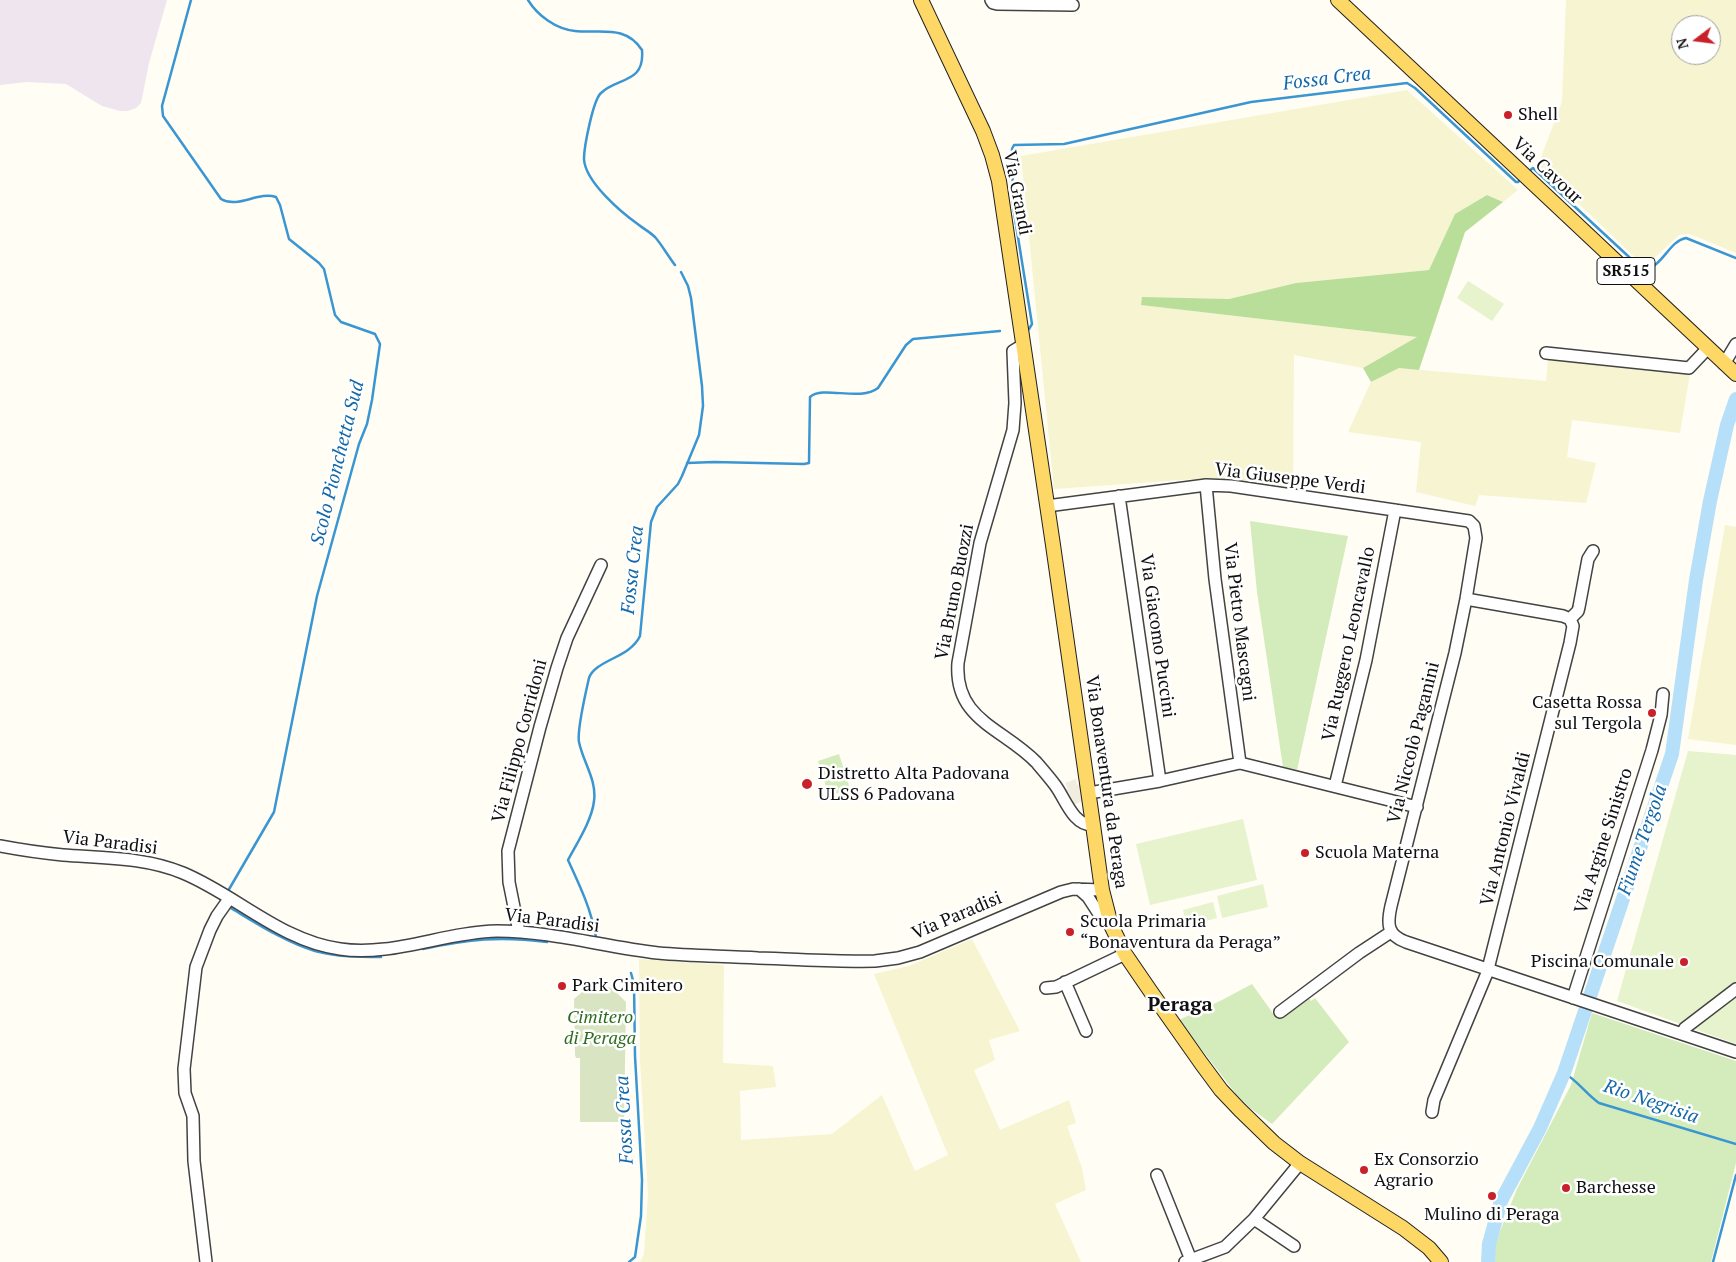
<!DOCTYPE html>
<html>
<head>
<meta charset="utf-8">
<style>
  body { margin:0 }
  #map { position:relative; width:1736px; height:1262px; overflow:hidden; background:#fffdf4; font-family:"PT Serif",serif }
  canvas { display:block }
  .north { position:absolute; left:1671px; top:15px; width:50px; height:50px; box-sizing:border-box; background:#fff; border:1px solid #9f9f9f; border-radius:50%; rotate:255deg; font-size:14px; font-weight:700; line-height:20px; text-align:center; color:#101010 }
  .north::after { content:''; display:block; margin:auto; width:18px; height:22px; background:#c82129; clip-path:polygon(50% 0,100% 100%,50% 72%,0 100%) }
</style>
</head>
<body>
<div id="map">
<canvas width="1736" height="1262"></canvas>
<div class="north">N</div>
</div>
<script>
const ctx = document.querySelector('canvas').getContext('2d');
ctx.lineJoin = 'round';
function paint(path, color) { ctx.fillStyle = color; ctx.fill(path, 'evenodd'); }
function trace(path, color, width, dash) { ctx.strokeStyle = color; ctx.lineWidth = width; ctx.lineCap = dash ? 'butt' : 'round'; ctx.setLineDash(dash || []); ctx.stroke(path); }
function write(font, color, halo, rows, align = 'center') {
  ctx.font = font + ' "PT Serif",serif'; ctx.lineWidth = 5; ctx.setLineDash([]); ctx.textBaseline = 'middle'; ctx.strokeStyle = halo; ctx.fillStyle = color; for (const [text, x, y, turn = 0] of rows) {
    ctx.save(); ctx.translate(x, y); ctx.rotate((+turn || 0) * Math.PI / 180); ctx.textAlign = isNaN(turn) ? turn : align; if (halo) ctx.strokeText(text, 0, 0); ctx.fillText(text, 0, 0); ctx.restore();
  }
}
const industrial = new Path2D(`
  M0,0H167L149,63L141,103L136,108L128,111H120L102,106L66,84L27,82L0,85Z`);
const farmland = new Path2D(`
  M1566,0H1736V253L1690,234H1685L1679,235L1650,262H1640L1538,165L1562,102ZM1681,25H1711V55H1681Z
  M1407,90L1518,190L1503,202L1487,195L1455,214L1429,270L1296,283L1229,299L1142,298V305L1418,337L1363,368L1294,355L1293,490L1210,478L1054,489L1021,156Z
  M1548,360L1690,374L1680,433L1572,420L1567,457L1596,463L1586,503L1479,495L1475,506L1416,492L1421,442L1348,432L1371,382L1399,368L1546,381Z
  M1725,525L1736,527V745L1688,739Z
  M972,939L1020,1031L989,1040L995,1060L974,1070L1000,1130L1069,1100L1076,1123L1067,1126L1082,1168L1086,1190L1055,1204L1081,1262H640L644,1254L648,1195L640,1060L639,959L724,965L723,1063L773,1066L776,1087L740,1091L741,1140L832,1134L882,1095L915,1171L948,1155L874,974L909,966Z`);
const green = new Path2D(`
  M1250,521L1348,536L1297,770L1283,767L1257,592Z
  M839,754L850,789L829,796L818,761Z
  M1252,984L1277,1019L1308,997L1311,1001L1315,998L1349,1042L1272,1124L1250,1108L1236,1094L1179,1020L1222,1000Z
  M1592,1013L1736,1061V1163L1711,1262H1493L1494,1246L1517,1189L1571,1085Z`);
const forest = new Path2D(`
  M1487,195L1503,202L1465,232L1419,370L1399,368L1371,382L1363,368L1417,337L1141,305L1142,297L1229,299L1296,283L1429,270L1455,214Z`);
const cemetery = new Path2D(`
  M588,987H595V993H604L605,987L612,988L626,1002L624,1122H580V1058H576L575,1055L574,999Z`);
const pitch = new Path2D(`
  M1468,281L1504,304L1492,321L1457,298Z
  M1688,751L1736,755V1044L1617,1001Z
  M1243,819L1257,880L1150,905L1136,844Z
  M1263,884L1268,907L1222,918L1217,896Z
  M1213,902L1217,918L1187,926L1183,910Z`);
const plaza = new Path2D(`
  M1076,779L1077,785L1080,784L1082,801L1074,805L1065,790L1068,789L1065,783Z`);
const stream = new Path2D(`
  M191,0L162,106L163,116L221,199C238,209 258,191 276,197L280,205L289,239L319,263L324,269L335,315L341,322L375,334L380,344L372,400L367,424L359,444L317,596L274,812L228,891
  M528,0C538,16 556,29 575,31C600,34 625,24 642,50C645,84 617,77 601,93C593,100 584,147 584,159C585,182 622,213 639,225C644,229 650,232 655,237C662,245 668,256 675,265
  M1528,172L1533,168L1642,269C1662,270 1668,241 1686,238L1736,258
  M1029,329L1032,324L1013,206L1012,149L1014,145L1064,144L1251,102L1407,83L1415,88L1516,182H1518L1521,179
  M687,463L714,462L804,464L809,463L810,397C823,385 860,402 878,388L906,345L913,339L1000,331
  M229,907C256,923 285,942 315,951C337,957 359,957 381,957
  M596,937C591,909 580,886 568,860C577,843 592,820 594,801C597,780 583,762 579,742C577,731 586,691 589,678C595,660 630,658 640,636L651,522L657,507L678,484L682,476L699,435L703,406L702,386L691,298L688,286L681,272
  M423,949C469,939 500,936 547,942
  M1564,1073C1577,1080 1586,1094 1599,1103L1736,1144
  M629,1262L635,1257L641,1216L642,1180L635,1056L634,984L631,973
  M1713,1262L1736,1175`);
const river = new Path2D(`
  M1488,1262L1489,1244L1501,1201L1540,1128L1564,1073L1672,754L1696,580L1710,501L1727,425L1736,399`);
const minor = new Path2D(`
  M991,0L993,3L997,4L1073,5
  M1023,347L1018,348L1013,351L1015,403L1013,430L980,543L958,663C954,720 1003,728 1036,762C1042,769 1049,777 1055,785C1065,798 1073,826 1093,825
  M1546,353L1689,368L1708,348
  M1724,364L1736,344
  M1206,485L1215,579L1240,763
  M1119,496L1160,781
  M1047,506L1206,485L1231,486L1469,521L1474,526L1476,538L1466,599L1455,653L1391,906C1387,924 1387,935 1406,942L1736,1052
  M1466,599L1563,616L1570,619
  M1335,786L1366,660L1395,510
  M1089,793L1160,781L1240,763L1417,807
  M0,846C21,850 41,853 63,855C102,858 145,857 183,873C236,895 281,941 340,949C391,957 445,932 497,931C551,931 605,947 658,953C691,956 725,956 758,958C797,959 836,962 875,961L898,958L920,952L1061,892L1073,889L1102,890
  M1079,889L1088,897L1101,917L1111,925
  M519,932L509,882L508,851L540,727L557,668L567,638L601,565
  M1065,982L1086,1031
  M1046,988L1056,987L1125,954
  M1573,998L1652,750L1661,715L1663,694
  M1280,1012L1359,953L1391,932
  M1682,1034L1685,1028L1736,989
  M1432,1112L1434,1100L1487,973L1570,643L1573,626L1570,619L1578,611L1579,607L1588,559L1593,551
  M1157,1175L1191,1260
  M1254,1219L1294,1246
  M206,1262L194,1161L193,1116L185,1093L184,1069L196,967L210,930L217,916L229,899
  M1185,1262L1225,1247L1254,1219L1300,1163`);
const major = new Path2D(`
  M921,0L983,131L992,155L999,181L1053,545L1093,825L1102,890L1111,925L1125,954L1151,992L1201,1063L1221,1090L1240,1110L1274,1143L1300,1163L1403,1228L1429,1248L1441,1262
  M1338,0L1736,374`);
const markers = [
  [1508,115,5,"#c82129"],
  [1652,713,5,"#c82129"],
  [807,784,6,"#c82129"],
  [1305,853,5,"#c82129"],
  [1070,932,5,"#c82129"],
  [1684,962,5,"#c82129"],
  [562,986,5,"#c82129"],
  [1364,1170,5,"#c82129"],
  [1566,1188,5,"#c82129"],
  [1492,1196,5,"#c82129"]
];
const shields = [
  [1626,271,58]
];
const shieldNames = [
  ["SR515",1626,271]
];
const poiNames = [
  ["Shell",1518,115],
  ["Casetta Rossa",1642,703,"right"],
  ["sul Tergola",1642,724,"right"],
  ["Distretto Alta Padovana",818,774],
  ["ULSS 6 Padovana",818,795],
  ["Scuola Materna",1315,853],
  ["Scuola Primaria",1080,922],
  ["“Bonaventura da Peraga”",1080,943],
  ["Piscina Comunale",1674,962,"right"],
  ["Park Cimitero",572,986],
  ["Ex Consorzio",1374,1160],
  ["Agrario",1374,1181],
  ["Barchesse",1576,1188],
  ["Mulino di Peraga",1492,1215,"center"]
];
const streetNames = [
  ["Via Cavour",1547,171,43],
  ["Via Grandi",1017,193,79],
  ["Via Giuseppe Verdi",1290,479,7],
  ["Via Bruno Buozzi",955,592,-79],
  ["Via Pietro Mascagni",1239,622,83],
  ["Via Giacomo Puccini",1157,636,82],
  ["Via Ruggero Leoncavallo",1349,644,-78],
  ["Via Filippo Corridoni",520,741,-75],
  ["Via Niccolò Paganini",1414,743,-76],
  ["Via Bonaventura da Peraga",1106,782,82],
  ["Via Antonio Vivaldi",1506,829,-76],
  ["Via Argine Sinistro",1604,841,-72],
  ["Via Paradisi",110,843,7],
  ["Via Paradisi",957,916,-23],
  ["Via Paradisi",552,921,7]
];
const parkNames = [
  ["Cimitero",600,1018],
  ["di Peraga",600,1039]
];
const waterNames = [
  ["Fossa Crea",1327,79,-7],
  ["Scolo Pionchetta Sud",338,463,-76],
  ["Fossa Crea",633,570,-84],
  ["Fiume Tergola",1643,840,-71],
  ["Rio Negrisia",1651,1102,19],
  ["Fossa Crea",625,1120,-93]
];
const quarterNames = [
  ["Peraga",1180,1005]
];
paint(industrial, '#eee5ef');
paint(farmland, '#f7f4d2');
paint(green, '#d4ecbb');
paint(forest, '#b8de99');
paint(cemetery, '#d9e4c2');
paint(pitch, '#e6f3cd');
paint(plaza, '#f1ede1');
trace(stream, '#3a96d3', 2.5);
trace(river, '#b6e0f9', 14);
trace(minor, '#434343', 14);
trace(major, '#212121', 16);
trace(minor, '#fff', 11);
trace(major, '#fdd866', 14);
for (const [x, y, r, color] of markers) { const dot = new Path2D(); dot.arc(x, y, r, 0, 2 * Math.PI); ctx.fillStyle = color; ctx.fill(dot); trace(dot, '#fff', 2); }
for (const [x, y, w] of shields) { const box = new Path2D(); box.roundRect(x - w / 2, y - 13.5, w, 27, 4); ctx.fillStyle = '#fff'; ctx.fill(box); trace(box, '#101010', 1); }
write('bold 16px', '#101010', null, shieldNames);
write('18px', '#101010', '#fff', poiNames, 'left');
write('18px', '#101010', '#fff', streetNames);
write('italic 18px', '#2d6c1d', '#fff', parkNames);
write('italic 19px', '#1368a9', '#fff', waterNames);
write('bold 20px', '#101010', '#fff', quarterNames);
</script>
</body>
</html>
